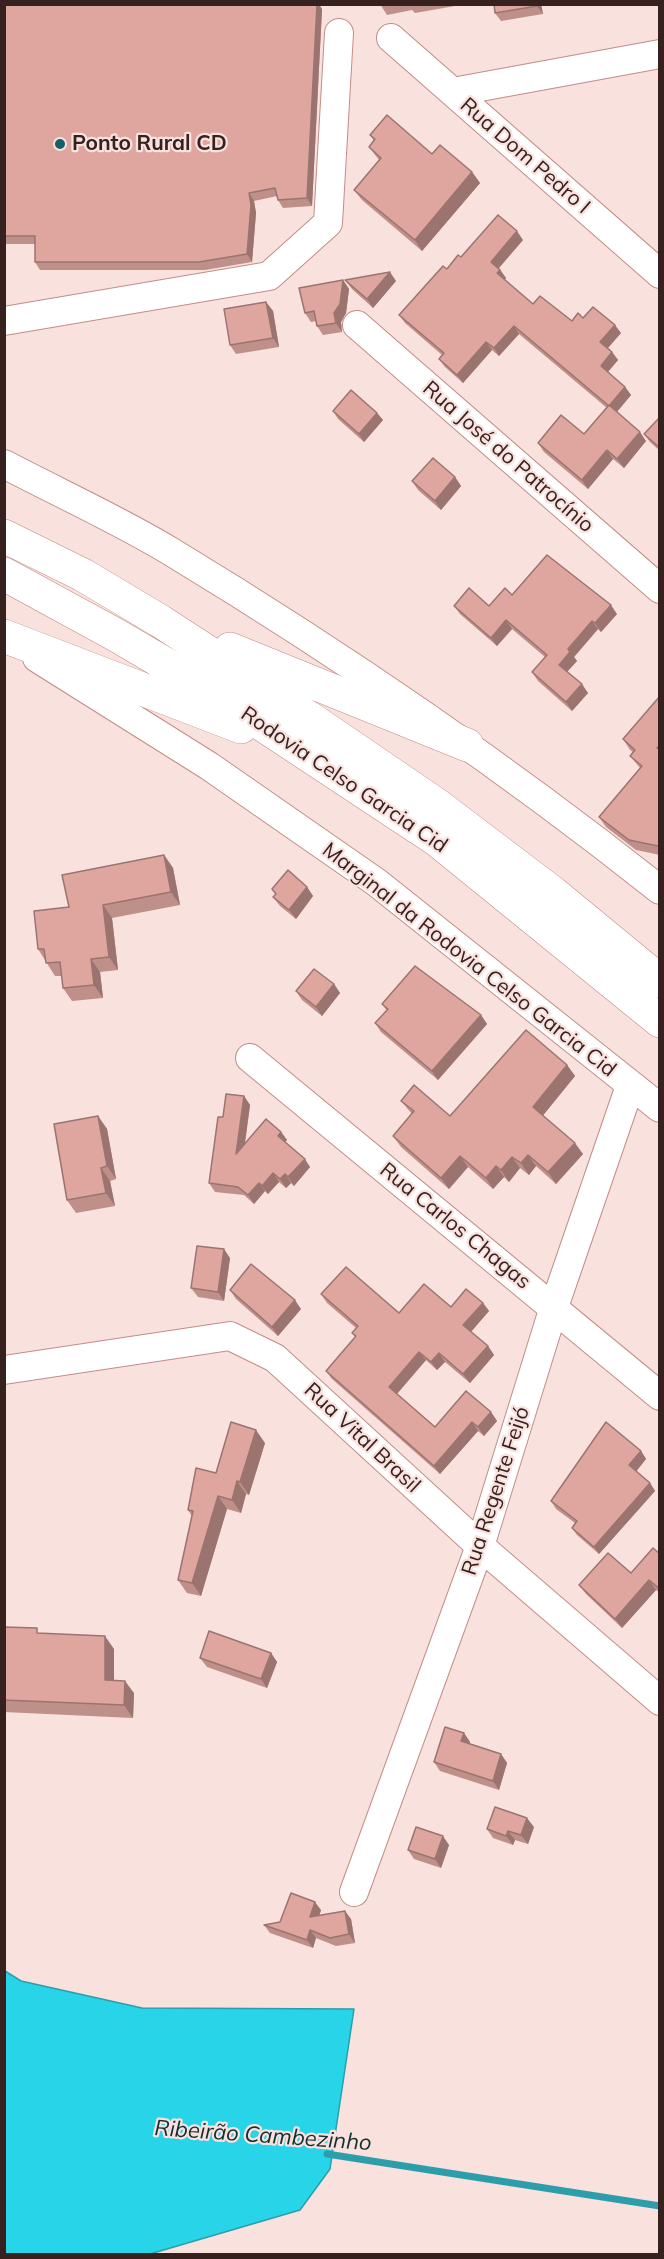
<!DOCTYPE html>
<html>
<head>
<meta charset="utf-8">
<style>
  body { margin:0 }
  #map { position:relative; width:664px; height:2259px; overflow:hidden; background:#f9e1dd; font-family:Mulish,sans-serif }
  canvas { display:block }
  .frame { position:absolute; inset:0; border:6px solid #36211e; pointer-events:none }
</style>
</head>
<body>
<div id="map">
<canvas width="664" height="2259"></canvas>
<div class="frame"></div>
</div>
<script>
const ctx = document.querySelector('canvas').getContext('2d');
ctx.lineJoin = 'round';
function paint(path, color) { ctx.fillStyle = color; ctx.fill(path, 'evenodd'); }
function trace(path, color, width, dash) { ctx.strokeStyle = color; ctx.lineWidth = width; ctx.lineCap = dash ? 'butt' : 'round'; ctx.setLineDash(dash || []); ctx.stroke(path); }
function write(font, color, halo, rows, align = 'center') {
  ctx.font = font + ' Mulish,sans-serif'; ctx.lineWidth = 4.5; ctx.setLineDash([]); ctx.textBaseline = 'middle'; ctx.strokeStyle = halo; ctx.fillStyle = color; for (const [text, x, y, turn = 0] of rows) {
    ctx.save(); ctx.translate(x, y); ctx.rotate((+turn || 0) * Math.PI / 180); ctx.textAlign = isNaN(turn) ? turn : align; if (halo) ctx.strokeText(text, 0, 0); ctx.fillText(text, 0, 0); ctx.restore();
  }
}
const water = new Path2D(`
  M5,1971L21,1981L142,2008L354,2009L330,2169L300,2210L150,2254H5Z`);
const stream = new Path2D(`
  M327,2154L660,2206`);
const minor = new Path2D(`
  M391,38L660,274
  M453,92L660,54
  M4,321L269,276L328,223L339,33
  M357,325L660,589
  M4,464C59,493 117,519 170,551C340,654 504,766 660,890
  M37,658L209,766L376,882L660,1108
  M250,1058L660,1396
  M4,1370L230,1336L275,1358L480,1546L660,1701
  M354,1892L480,1546L554,1307L630,1086`);
const highway = new Path2D(`
  M4,536L83,575L160,621L308,717L437,805L553,893L660,981
  M4,574L116,635L213,692L437,840L660,1021
  M4,636L241,727
  M230,649L467,745`);
const wall = new Path2D(`
  M4,4L322,9L312,206L283,208L278,200L277,196L254,201L256,213L252,262L205,270H40L35,262V244H4Z
  M380,4H455V6L415,13L412,10L387,15Z
  M494,4H541L543,14L501,21L495,13Z
  M370,135L432,154L472,172L480,183L422,251L362,200L354,190L379,160L369,147L374,141Z
  M523,240L499,268L506,278L504,280L533,304L572,321L583,318L621,333L608,348L612,352L618,360L608,372L625,387L631,395L617,412L646,441L624,468L613,459L588,489L544,452L538,443L584,434L607,408L519,334L499,356L492,350L463,383L445,367L439,359L442,355L405,323L399,315L447,269L461,257Z
  M343,280L349,289L346,313L341,322L342,332L323,335L317,326L316,321L311,322L305,313Z
  M345,280L396,281L373,308L352,289Z
  M266,302L273,311L279,347L236,354L230,345Z
  M333,411L377,413L383,420L364,442L338,419Z
  M660,417V451L650,442L644,434Z
  M455,477L461,486L441,510L418,490L412,481Z
  M512,595L617,614L601,632L598,629L574,657L577,661L567,672L588,693L572,711L538,681L532,672L545,657L512,629L497,646L460,614L454,606H489Z
  M660,696V855L636,850L606,827L599,817L640,768L630,756L633,752L630,750L623,739Z
  M164,855L173,868L180,905L112,918L118,970L100,972L103,998L72,1001L63,988L62,976H55L38,949L69,907Z
  M307,887L313,896L296,919L280,906L273,897L276,894L272,889Z
  M334,984L340,993L322,1016L302,1000L296,991Z
  M382,1004L481,1015L487,1024L438,1080L381,1032L375,1023L387,1011Z
  M567,1065L575,1076L543,1115L583,1154L556,1184L536,1166L529,1175L520,1168L509,1182L504,1177L493,1189L468,1167L449,1189L401,1147L393,1136L412,1114L401,1101L450,1116Z
  M244,1096L250,1105L245,1144L281,1132L287,1140L285,1142L310,1167L294,1186L291,1183L286,1188L279,1182L268,1194L265,1191L254,1204L244,1195L215,1192L209,1183L223,1117Z
  M98,1116L107,1129L116,1179L110,1181L115,1206L76,1213L67,1200Z
  M230,1258L224,1301L198,1297L191,1288Z
  M230,1290L301,1309L278,1336L236,1299Z
  M321,1294L399,1313L483,1303L489,1311L471,1332L488,1346L494,1355L470,1383L445,1362L437,1370L426,1360L397,1394L435,1427L491,1412L497,1421L484,1436L478,1431L440,1474L332,1379L326,1371L355,1337L352,1333L356,1328L327,1303Z
  M265,1443L249,1495L246,1494L241,1513L227,1509L201,1596L187,1593L178,1580L192,1516L188,1510Z
  M641,1451L646,1459L636,1471L650,1483L655,1491L599,1554L577,1535L572,1528L575,1523L556,1509L551,1501Z
  M660,1554V1593L656,1590L622,1628L586,1594L579,1585L631,1573Z
  M4,1627L114,1649V1680L134,1693L133,1718L4,1712Z
  M271,1653L277,1662L267,1688L207,1667L200,1658Z
  M464,1733L470,1742V1744L501,1754L507,1763L499,1790L440,1771L434,1762Z
  M534,1827L528,1844L515,1840L513,1845L493,1838L487,1829Z
  M449,1845L441,1868L414,1859L408,1850Z
  M321,1910L319,1916L351,1919L355,1943L336,1946L316,1938L313,1948L270,1933L264,1925L280,1922Z`);
const shadedWall = new Path2D(`
  M317,4H319L322,9L312,206L307,198Z
  M537,4H541L543,14L537,6Z
  M472,172L480,183L422,251L415,240Z
  M249,193L254,201L256,213L252,262L247,254Z
  M517,231L523,240L497,270L491,262Z
  M500,270L506,278L503,282L497,273Z
  M390,272L396,281L373,308L367,299Z
  M343,280L349,289L346,313L341,322L342,332L336,323L334,313Z
  M266,302L273,311L279,347L273,338Z
  M615,325L621,333L606,350L600,342Z
  M514,326L519,334L499,356L494,348Z
  M486,342L492,350L463,383L457,375Z
  M612,352L618,360L606,374L601,366Z
  M625,387L631,395L615,414L609,406Z
  M377,413L383,420L364,442L359,434Z
  M640,432L646,441L624,468L617,459Z
  M607,450L613,459L588,489L582,480Z
  M455,477L461,486L441,510L435,501Z
  M611,605L617,614L601,632L595,623Z
  M506,620L512,629L497,646L491,638Z
  M592,621L598,629L574,657L577,661L565,674L559,665L568,649Z
  M582,684L588,693L572,711L566,702Z
  M164,855L173,868L180,905L171,892Z
  M307,887L313,896L296,919L289,910Z
  M103,905L112,918L118,970L109,957Z
  M91,959L100,972L103,998L94,985Z
  M334,984L340,993L322,1016L316,1007Z
  M481,1015L487,1024L438,1080L432,1071Z
  M567,1065L575,1076L541,1118L533,1107Z
  M244,1096L250,1105L242,1163L236,1154Z
  M98,1116L107,1129L116,1179L107,1166Z
  M281,1132L287,1140L283,1144L278,1136Z
  M575,1143L583,1154L556,1184L548,1172Z
  M528,1155L536,1166L529,1175L521,1163Z
  M460,1156L468,1167L449,1189L441,1178Z
  M512,1157L520,1168L509,1182L501,1170Z
  M305,1159L310,1167L294,1186L288,1177Z
  M496,1166L504,1177L493,1189L486,1178Z
  M101,1168L110,1181L115,1206L106,1193Z
  M273,1173L279,1182L268,1194L262,1186Z
  M285,1174L291,1183L286,1188L280,1179Z
  M259,1183L265,1191L254,1204L248,1195Z
  M224,1249L230,1258L224,1301L218,1292Z
  M295,1300L301,1309L278,1336L272,1327Z
  M483,1303L489,1311L469,1334L463,1325Z
  M488,1346L494,1355L470,1383L463,1374Z
  M419,1352L426,1360L395,1396L389,1387Z
  M439,1353L445,1362L437,1370L431,1362Z
  M491,1412L497,1421L484,1436L478,1427Z
  M472,1422L478,1431L440,1474L434,1466Z
  M256,1430L265,1443L249,1495L240,1482Z
  M641,1451L646,1459L635,1473L629,1465Z
  M237,1481L246,1494L241,1513L232,1500Z
  M650,1483L655,1491L599,1554L594,1547Z
  M218,1496L227,1509L201,1596L192,1583Z
  M649,1580L656,1590L622,1628L615,1619Z
  M105,1636L114,1649V1693L105,1680Z
  M271,1653L277,1662L267,1688L261,1679Z
  M125,1681L134,1693L133,1718L124,1705Z
  M464,1733L470,1742L468,1750L461,1741Z
  M501,1754L507,1763L499,1790L493,1781Z
  M527,1818L534,1827L528,1844L521,1835Z
  M508,1831L515,1840L513,1845L506,1836Z
  M443,1836L449,1845L441,1868L435,1859Z
  M315,1902L321,1910L316,1926L310,1917Z
  M345,1911L351,1919L355,1943L349,1934Z
  M310,1930L316,1938L313,1948L307,1940Z`);
const building = new Path2D(`
  M4,4H317L307,198L278,200L275,188L249,193L251,205L247,254L199,262H35V236H4Z
  M494,4H537V6L495,13Z
  M387,115L432,154L440,145L472,172L415,240L354,190L381,158L369,147L375,139L370,135Z
  M498,215L517,231L491,262L500,270L497,273L533,304L540,296L572,321L578,313L583,318L593,307L615,325L600,342L612,352L601,366L625,387L609,406L514,326L494,348L486,342L457,375L439,359L444,353L399,315L443,266L447,269L458,255L461,257Z
  M390,272L367,299L345,280Z
  M343,280L340,304L334,313L336,323L317,326L314,311L305,313L299,288Z
  M266,302L273,338L230,345L224,309Z
  M351,390L377,413L359,434L333,411Z
  M609,405L640,432L617,459L607,450L582,480L538,443L561,415L584,434Z
  M660,417V448L644,434Z
  M433,458L455,477L435,501L412,481Z
  M547,555L611,605L595,623L592,621L568,649L570,652L559,665L582,684L566,702L532,672L547,655L506,620L491,638L454,606L469,588L489,606L505,588L512,595Z
  M660,696V745L657,748L660,749V841L658,846L629,840L599,817L642,766L630,756L635,750L623,739Z
  M164,855L171,892L103,905L109,957L91,959L94,985L63,988L60,962L46,963L44,949H38L34,911L69,907L62,875Z
  M288,870L307,887L289,910L273,897L276,894L272,889Z
  M415,966L481,1015L432,1071L375,1023L388,1009L382,1004Z
  M314,969L334,984L316,1007L296,991Z
  M526,1030L567,1065L533,1107L575,1143L548,1172L528,1155L521,1163L512,1157L501,1170L496,1166L486,1178L460,1156L441,1178L393,1136L414,1111L401,1101L414,1085L450,1116Z
  M226,1094L244,1096L236,1154L266,1119L281,1132L278,1136L305,1159L288,1177L285,1174L280,1179L273,1173L262,1186L259,1183L248,1195L238,1187L209,1183L218,1117H223Z
  M98,1116L107,1166L101,1168L106,1193L67,1200L54,1124Z
  M197,1246L224,1249L218,1292L191,1288Z
  M251,1264L295,1300L272,1327L230,1290Z
  M346,1267L399,1313L424,1284L451,1307L466,1289L483,1303L463,1325L488,1346L463,1374L439,1353L431,1362L419,1352L389,1387L435,1427L466,1391L491,1412L478,1427L472,1422L434,1466L326,1371L356,1336L352,1333L358,1326L321,1294Z
  M231,1422L256,1430L240,1482L237,1481L232,1500L218,1496L192,1583L178,1580L193,1511L188,1510L196,1468L216,1473Z
  M606,1422L641,1451L629,1465L650,1483L594,1547L572,1528L577,1521L551,1501Z
  M653,1548L660,1554V1589L649,1580L615,1619L579,1585L608,1553L631,1573Z
  M4,1627L37,1628V1633L105,1636V1680L125,1681L124,1705L4,1700Z
  M209,1631L271,1653L261,1679L200,1658Z
  M445,1727L464,1733L461,1741L501,1754L493,1781L434,1762Z
  M495,1807L527,1818L521,1835L508,1831L506,1836L487,1829Z
  M416,1827L443,1836L435,1859L408,1850Z
  M291,1893L315,1902L310,1917L345,1911L349,1934L330,1938L310,1930L307,1940L264,1925L280,1922Z`);
const markers = [
  [60,144,6,"#11606a"]
];
const poiNames = [
  ["Ponto Rural CD",72,144]
];
const streetNames = [
  ["Rua Dom Pedro I",525,156,41],
  ["Rua José do Patrocínio",508,457,41],
  ["Rodovia Celso Garcia Cid",344,780,34],
  ["Marginal da Rodovia Celso Garcia Cid",469,960,38],
  ["Rua Carlos Chagas",455,1226,39],
  ["Rua Vital Brasil",362,1438,43],
  ["Rua Regente Feijó",496,1491,-72]
];
const waterNames = [
  ["Ribeirão Cambezinho",263,2136,4]
];
paint(water, '#27d4e8');
trace(water, '#2c9eab', 1.5);
trace(stream, '#2c9eab', 7);
trace(minor, '#c38d86', 30);
trace(highway, '#c38d86', 34);
trace(minor, '#fff', 28);
trace(highway, '#fff', 33);
paint(wall, '#bf8f89');
paint(shadedWall, '#9b746f');
paint(building, '#dea69f');
trace(building, '#9b746f', 1.5);
for (const [x, y, r, color] of markers) { const dot = new Path2D(); dot.arc(x, y, r, 0, 2 * Math.PI); ctx.fillStyle = color; ctx.fill(dot); trace(dot, '#f9e1dd', 2); }
write('bold 21px', '#36211e', '#f9e1dd', poiNames, 'left');
write('21px', '#36211e', '#f9e1dd', streetNames);
write('italic 22px', '#142e32', '#f9e1dd', waterNames);
</script>
</body>
</html>
